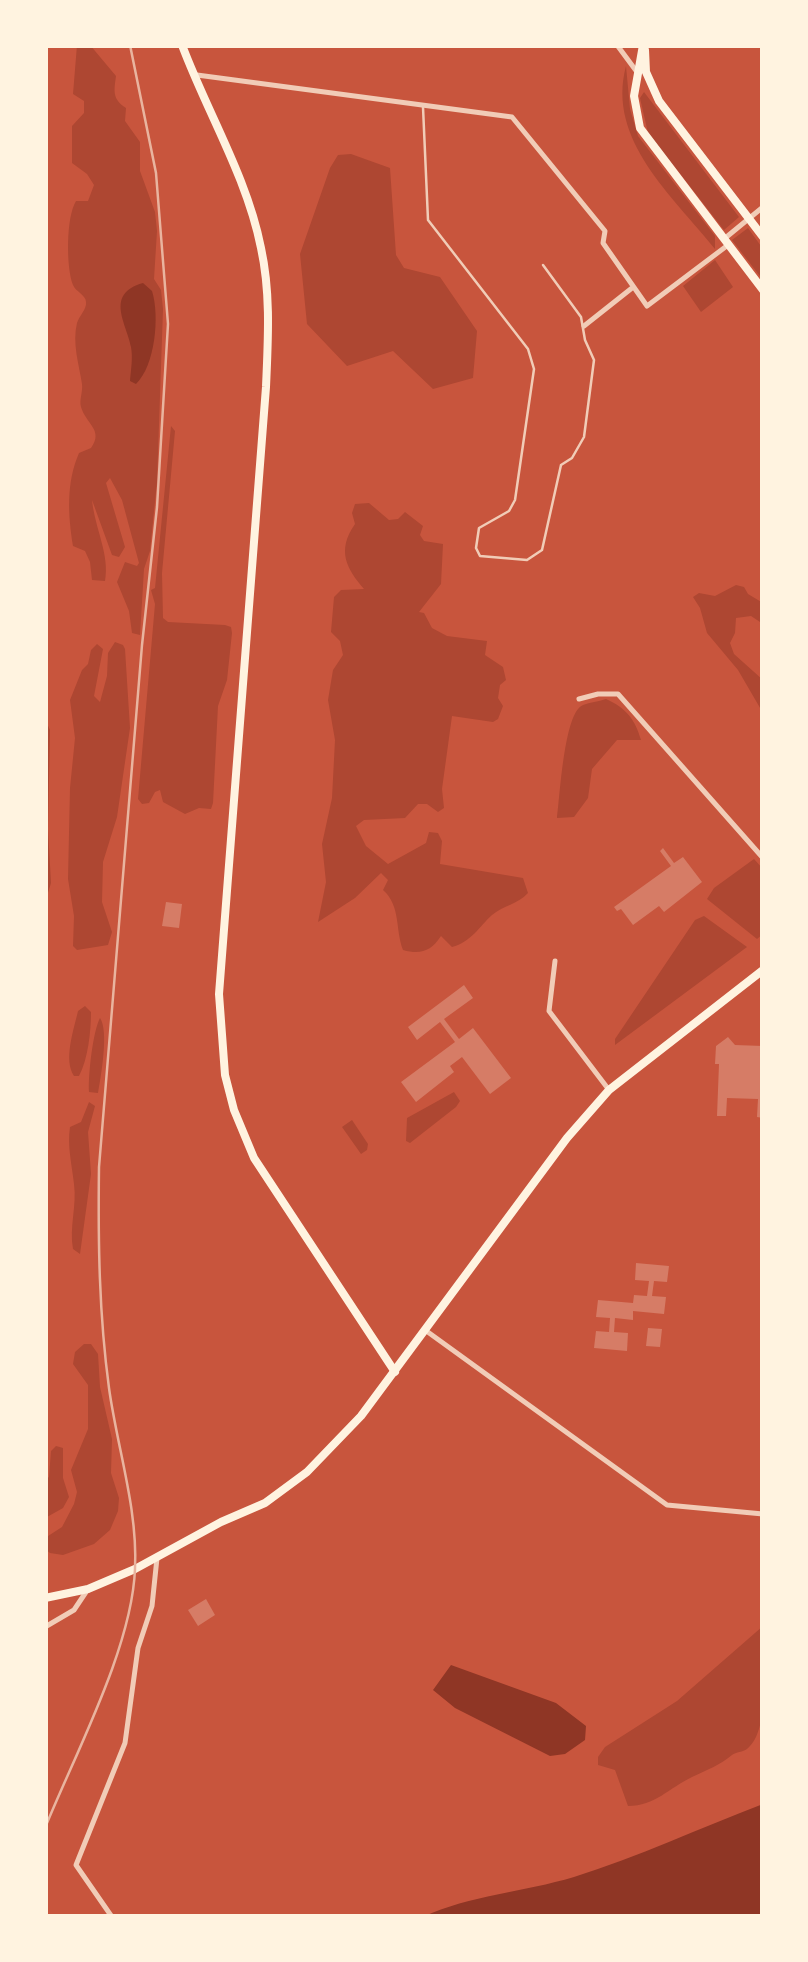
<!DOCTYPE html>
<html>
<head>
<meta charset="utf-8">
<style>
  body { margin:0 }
  #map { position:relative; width:808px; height:1962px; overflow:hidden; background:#c8553d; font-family:Raleway,sans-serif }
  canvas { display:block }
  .frame { position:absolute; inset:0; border:48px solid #fff3e0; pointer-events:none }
</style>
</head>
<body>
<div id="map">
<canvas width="808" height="1962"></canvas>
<div class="frame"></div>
</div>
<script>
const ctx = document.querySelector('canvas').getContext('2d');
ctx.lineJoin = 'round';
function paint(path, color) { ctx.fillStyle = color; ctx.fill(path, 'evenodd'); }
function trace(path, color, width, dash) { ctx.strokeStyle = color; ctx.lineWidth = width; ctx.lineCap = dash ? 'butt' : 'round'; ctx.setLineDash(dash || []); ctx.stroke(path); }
const green = new Path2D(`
  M77,45H90L116,76C114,91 112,99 126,108L125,121L140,142V171L155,212L157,231L154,279L161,290L163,309L157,482L150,551L144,569L140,635L132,633L129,611L117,582L125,562L137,566L139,563L122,500L110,478L106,483L125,547L119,557L112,555L92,500C95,529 110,555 105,581L92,580L90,562L85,551L73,546C68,515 66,483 79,453L91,448C104,430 86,424 81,407C79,400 83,392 82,384C79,365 72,343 77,323C79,316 87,309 86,302C86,295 76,292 73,285C66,267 66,217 76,201H88L94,185L87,174L72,163V126L84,113V101L73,94Z
  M626,66L630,109L638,136L715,236V249C673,196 606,140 626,66Z
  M644,92L739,217L724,230L648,133L640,98Z
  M351,154L390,168L396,255L404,268L440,277L477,331L473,378L433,389L393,351L347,366L307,324L300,254L330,168L338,155Z
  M748,228L763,249V280L732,240Z
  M715,260L733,287L701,312L683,286Z
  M171,426L175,431L162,573L163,618L168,622L225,625L231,627L232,633L227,680L218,706L213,803L211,809L199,808L185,814L163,802L160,790L155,792L149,803L142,804L138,799L155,604L151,590L155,588Z
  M369,503L389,520L398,519L405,512L423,526L420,535L424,541L443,544L441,584L419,612L424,613L432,628L447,636L487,641L485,655L503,667L506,680L500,685L498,698L503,706L498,719L493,722L452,716L442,789L444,808L438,812L427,804H418L405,818L364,820L356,826L366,846L388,864L426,843L429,832L438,833L442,841L440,864L523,878L528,893C517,905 504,905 492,915C479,927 471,942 452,947L441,936C431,951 421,955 403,950C395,929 401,906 383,890L388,880L381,873L355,898L318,922L326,882L322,844L332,798L335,740L328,700L333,670L343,655L340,641L331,632L334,597L341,590L364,589C347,569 336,551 355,524L352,513L355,504Z
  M736,585L744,587L748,594L763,603V624L751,616L736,618L735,633L730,643L734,654L763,680V713L738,670L707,633L700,608L693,597L699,593L715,596Z
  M115,642L123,645L125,649L130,728L117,817L103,862L102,902L112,932L108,945L77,950L73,946L74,916L68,879L70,788L75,738L70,700L82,670L88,664L91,650L97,644L103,649L94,696L100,702L107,676L108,653Z
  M606,699C626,708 635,719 641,740H617L592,769L588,798L574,817L557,818C560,797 564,712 583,705C590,702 598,702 606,699Z
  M45,719L50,730L48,829L51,883L47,896Z
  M754,859L763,869V934L757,939L707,899L714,888Z
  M704,916L747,947L615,1045V1039L695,920Z
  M85,1006L91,1012C91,1032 88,1059 79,1076H74C63,1060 74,1029 78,1011Z
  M100,1018C109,1031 101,1076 98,1093L89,1092C88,1075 93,1031 100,1018Z
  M454,1092L460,1101L456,1107L410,1143L406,1141L407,1118Z
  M89,1102L95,1106L88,1132L91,1174L80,1254L73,1249C69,1227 77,1206 74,1184C72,1165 67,1146 70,1127L81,1122Z
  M352,1120L368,1144L367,1150L361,1154L342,1127Z
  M84,1344H91L98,1354L100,1387L112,1439L111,1473L119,1498L118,1511L110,1530L94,1544L63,1555L50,1553L45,1549V1538L62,1527L74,1504L77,1492L71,1470L88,1429V1385L73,1364L75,1352Z
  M56,1446L63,1448V1478L69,1497L63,1508L47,1517L45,1480L49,1477L51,1451Z
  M763,1626C763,1655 772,1730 747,1749C743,1752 736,1752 732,1755C720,1765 707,1770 692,1777C669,1788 655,1806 628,1806L615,1770L598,1765V1757L605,1747L677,1701Z`);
const water = new Path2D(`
  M143,283L152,291C160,316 155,366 136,384L130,381C131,369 133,358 131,347C127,324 104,294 143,283Z
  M451,1665L556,1703L586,1726L585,1740L565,1754L550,1756L455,1708L433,1690Z
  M763,1804V1917H423C470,1895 524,1892 574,1877C638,1857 700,1828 763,1804Z`);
const building = new Path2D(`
  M663,848L674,863L683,857L702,882L664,912L659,906L633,925L621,909L617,911L614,907L671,866L660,851Z
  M166,902L182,904L179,928L162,926Z
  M464,985L473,998L444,1019L459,1039L473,1028L511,1078L490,1094L462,1057L450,1066L454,1072L416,1102L401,1082L455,1042L440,1022L417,1040L408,1027Z
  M728,1037L735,1045L763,1046V1118L757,1117L758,1099L727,1098L726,1116H717L719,1064H715L716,1046Z
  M636,1263L669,1266L667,1282L654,1281L652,1296L666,1297L664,1314L633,1311V1320L615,1318L614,1332L628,1333L627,1351L594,1348L596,1331L609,1332L610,1318L596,1317L598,1300L633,1303L634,1295L647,1296L649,1281L635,1280Z
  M648,1328L662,1329L660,1347L646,1346Z
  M206,1599L215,1615L198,1626L188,1610Z`);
const service = new Path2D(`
  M423,107L428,220L528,349L534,369L515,500L509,511L479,528L476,548L480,556L527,560L542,550L561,465L572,458L584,437L594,360L585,340L581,317L543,265`);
const minor = new Path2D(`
  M617,45L637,72
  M197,75L512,117L605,231L603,243L647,306L728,245
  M724,239L763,207
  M584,326L632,288
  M579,699L598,694H618L763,858
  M555,961L549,1011L609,1090
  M425,1330L667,1505L763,1514
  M45,1627L74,1610L88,1589
  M112,1917L76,1865L125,1743L138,1648L152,1606L157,1558`);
const secondary = new Path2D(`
  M182,45C207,112 247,177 261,248C271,294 268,340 266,387L219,994L225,1075L234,1110L254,1158L395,1372`);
const primary = new Path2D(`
  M643,45L634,96L640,128L763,290
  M645,50L646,72L659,101L763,237
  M45,1598L88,1589L135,1569L221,1522L265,1503L307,1472L361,1416L567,1138L609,1090L763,970`);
const rail = new Path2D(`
  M45,1828C75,1754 132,1648 135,1569C138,1509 117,1447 109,1388C99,1314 98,1241 99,1167L142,645L157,507L168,324L156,173L130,45`);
paint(green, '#ae4732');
paint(water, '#8f3625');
paint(building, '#d67c66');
trace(service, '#f1ccb7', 2.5);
trace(minor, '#f1ccb7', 5);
trace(secondary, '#fff3e0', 8);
trace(primary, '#fff3e0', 8);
trace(rail, '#e9b49f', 2.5);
</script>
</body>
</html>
